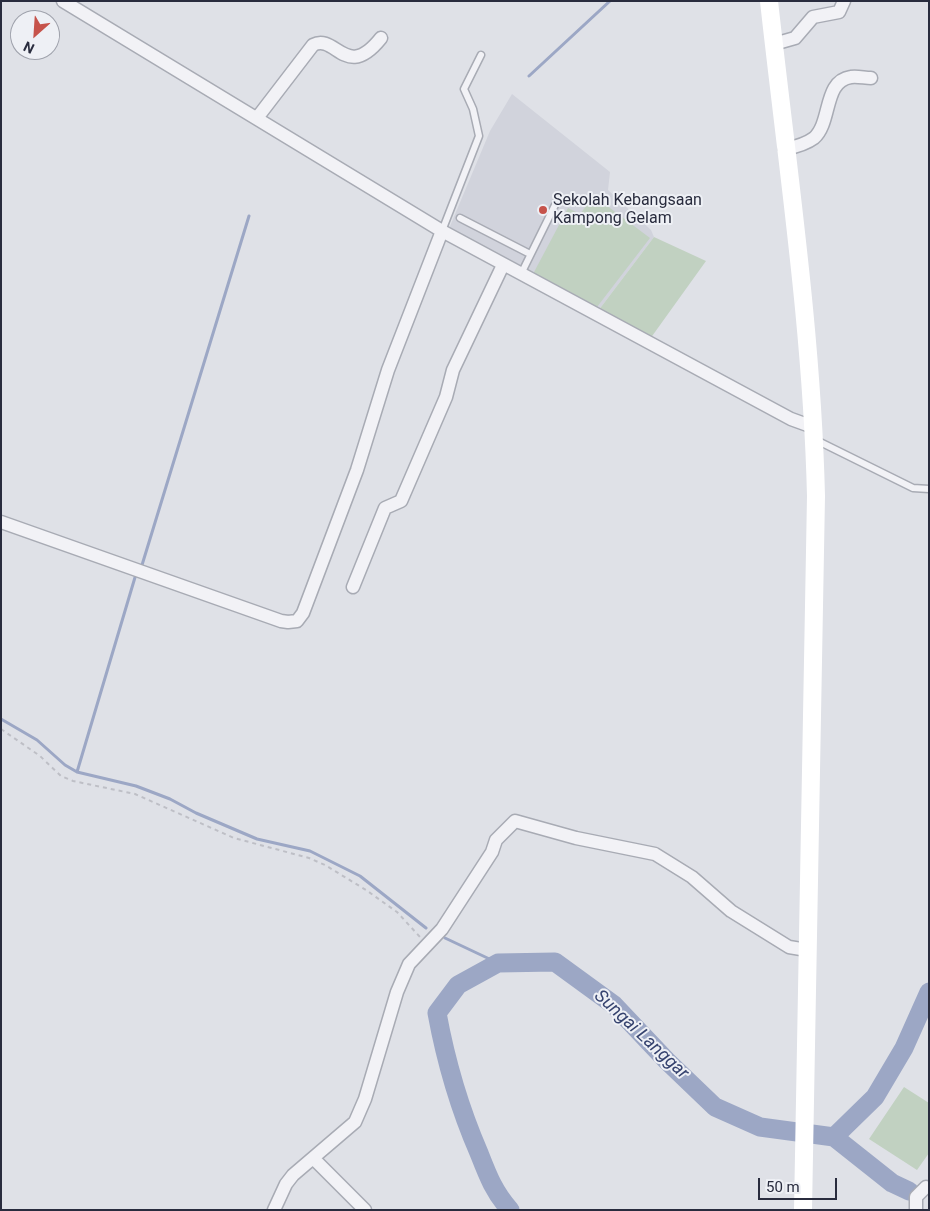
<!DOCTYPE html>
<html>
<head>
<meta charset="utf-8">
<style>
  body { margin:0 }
  #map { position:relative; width:930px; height:1211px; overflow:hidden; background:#dfe1e7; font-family:Roboto,sans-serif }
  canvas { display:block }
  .frame { position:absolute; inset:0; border:2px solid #292c3e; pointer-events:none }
  .north { position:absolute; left:10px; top:10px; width:50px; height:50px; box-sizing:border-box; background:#eef0f5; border:1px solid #9fa2ac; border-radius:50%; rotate:206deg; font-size:14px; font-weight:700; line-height:20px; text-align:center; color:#292c3e }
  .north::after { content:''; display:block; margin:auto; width:18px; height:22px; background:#c6534b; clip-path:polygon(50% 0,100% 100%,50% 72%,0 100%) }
  .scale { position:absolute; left:758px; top:1178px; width:79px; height:22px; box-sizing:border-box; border:2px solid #292c3e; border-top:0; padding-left:6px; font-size:15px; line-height:18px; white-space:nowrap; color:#292c3e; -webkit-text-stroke:4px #eef0f5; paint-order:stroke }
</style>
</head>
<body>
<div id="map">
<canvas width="930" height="1211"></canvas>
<div class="frame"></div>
<div class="north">N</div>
<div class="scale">50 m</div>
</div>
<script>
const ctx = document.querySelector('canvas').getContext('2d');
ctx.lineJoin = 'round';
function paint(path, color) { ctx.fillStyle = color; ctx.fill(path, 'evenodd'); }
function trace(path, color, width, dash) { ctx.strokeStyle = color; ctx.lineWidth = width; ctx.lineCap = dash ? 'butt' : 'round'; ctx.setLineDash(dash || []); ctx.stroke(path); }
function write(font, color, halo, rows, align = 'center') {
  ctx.font = font + ' Roboto,sans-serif'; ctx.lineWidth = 4; ctx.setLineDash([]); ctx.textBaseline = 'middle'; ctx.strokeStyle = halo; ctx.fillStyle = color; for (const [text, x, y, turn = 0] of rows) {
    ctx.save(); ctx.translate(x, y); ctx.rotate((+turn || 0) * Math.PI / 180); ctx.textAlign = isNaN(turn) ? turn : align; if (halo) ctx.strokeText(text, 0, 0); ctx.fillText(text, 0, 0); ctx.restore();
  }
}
const built = new Path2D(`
  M512,94L610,172L608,190L651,230L654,237L598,311L448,231L490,131Z`);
const green = new Path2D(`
  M594,196L650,238L597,307L533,274L568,208L580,214Z
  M654,237L706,261L650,339L598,311Z
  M904,1087L929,1103V1153L917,1170L869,1139Z`);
const stream = new Path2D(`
  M529,76L610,1
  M142,565L249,216
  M1,719L37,740L65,765L77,772L136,786L170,799L196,813L257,839L310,851L360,876L426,928
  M77,772L136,574
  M445,938L498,963`);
const river = new Path2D(`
  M834,1137L892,1183L909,1191
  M510,1210C494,1192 488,1176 479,1153C459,1107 446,1062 437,1013L458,985L498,963L555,962L614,1005L667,1061L715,1107L760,1127L834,1137L875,1097L904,1048L929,992`);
const path = new Path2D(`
  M1,729L40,756L61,776L73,781L135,794L234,838L309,858L325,865L366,890L397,912L420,937`);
const lane = new Path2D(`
  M460,218L530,254
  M442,231L479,136L473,109L464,89L481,55
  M521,274L558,199
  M816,440L913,488L929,489`);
const street = new Path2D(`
  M63,1L442,231L791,419L813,427
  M774,44L795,38L813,17L839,12L844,1
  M257,118L313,45C336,33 346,82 381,38
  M785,149C795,147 806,144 814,138C832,122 823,81 851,77C857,76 865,78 871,78
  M1,522L281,621L288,622L297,621L303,613L357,470L388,370L442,231
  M353,587L385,508L401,501L446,397L453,370L503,265
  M314,1159L365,1210
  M274,1210L286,1184L293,1175L355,1122L365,1099L397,992L409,964L442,929L492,852L496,840L515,821L576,838L655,854L692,877L731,911L789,947L807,950
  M916,1210V1197L926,1187`);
const secondary = new Path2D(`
  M769,1C787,165 812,330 816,496L803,1210`);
const markers = [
  [543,210,5,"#c6534b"]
];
const poiNames = [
  ["Sekolah Kebangsaan",553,201],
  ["Kampong Gelam",553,219]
];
const waterNames = [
  ["Sungai Langgar",641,1035,43]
];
paint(built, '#d1d3dc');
paint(green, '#c1d1c1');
trace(stream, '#9ca7c5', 3);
trace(river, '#9ca7c5', 19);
trace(lane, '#a8abb4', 9);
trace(street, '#a8abb4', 15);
trace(path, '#bebfc6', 2, [4, 4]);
trace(lane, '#f2f2f6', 6);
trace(street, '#f2f2f6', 12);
trace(secondary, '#fff', 18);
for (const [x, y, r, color] of markers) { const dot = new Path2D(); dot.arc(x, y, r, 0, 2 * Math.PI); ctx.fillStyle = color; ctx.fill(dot); trace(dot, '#eef0f5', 2); }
write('16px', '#292c3e', '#eef0f5', poiNames, 'left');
write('italic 18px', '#36436f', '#eef0f5', waterNames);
</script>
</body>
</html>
